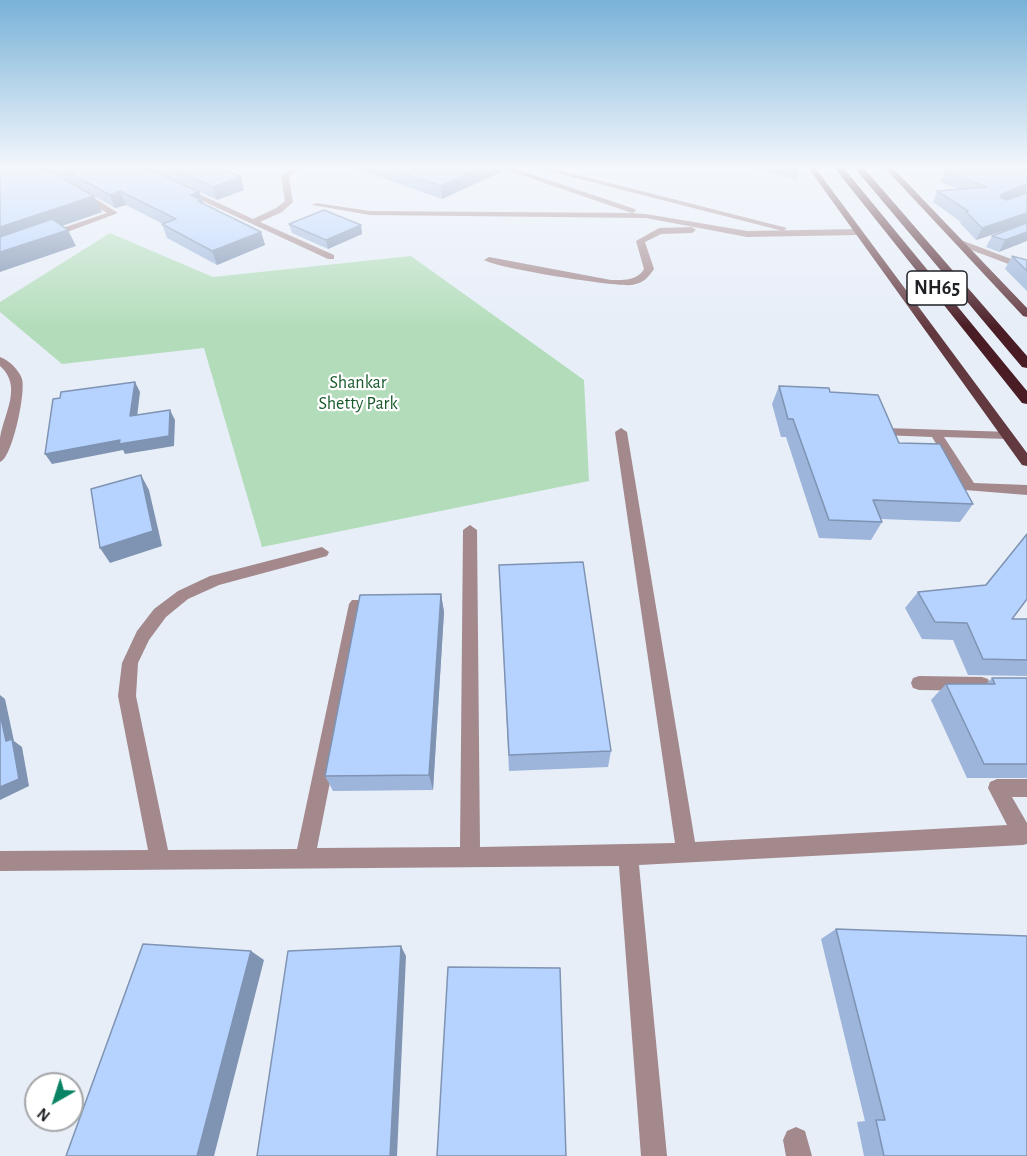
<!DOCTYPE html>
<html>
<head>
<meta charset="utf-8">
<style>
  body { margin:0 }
  #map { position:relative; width:1027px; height:1156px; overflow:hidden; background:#e7eef8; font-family:"Alegreya Sans",sans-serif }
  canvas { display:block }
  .north { position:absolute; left:24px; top:1072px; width:60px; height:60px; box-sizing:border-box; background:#fff; border:2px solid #a5a6a8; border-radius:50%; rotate:219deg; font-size:16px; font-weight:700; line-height:24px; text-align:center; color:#1f2125 }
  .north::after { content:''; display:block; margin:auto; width:21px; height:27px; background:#098364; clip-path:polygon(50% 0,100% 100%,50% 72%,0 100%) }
</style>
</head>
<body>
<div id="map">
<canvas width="1027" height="1156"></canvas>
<div class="north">N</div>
</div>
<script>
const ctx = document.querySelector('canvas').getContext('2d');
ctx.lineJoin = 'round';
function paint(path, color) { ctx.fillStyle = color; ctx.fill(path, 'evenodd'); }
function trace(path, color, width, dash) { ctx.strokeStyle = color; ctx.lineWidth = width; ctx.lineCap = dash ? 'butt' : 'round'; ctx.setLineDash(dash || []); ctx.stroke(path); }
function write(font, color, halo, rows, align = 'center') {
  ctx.font = font + ' "Alegreya Sans",sans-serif'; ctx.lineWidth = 4.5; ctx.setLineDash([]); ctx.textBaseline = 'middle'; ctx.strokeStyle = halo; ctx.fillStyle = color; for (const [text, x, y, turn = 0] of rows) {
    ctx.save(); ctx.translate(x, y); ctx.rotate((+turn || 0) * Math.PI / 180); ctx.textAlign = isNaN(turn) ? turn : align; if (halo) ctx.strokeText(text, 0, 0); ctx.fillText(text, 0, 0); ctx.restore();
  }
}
const green = new Path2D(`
  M110,233L213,277L411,256L584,380L589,481L262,547L204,348L62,364L0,312V302Z`);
const minor = new Path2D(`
  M293,166H301L289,178L293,202L282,212L260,222L334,255V259H328L179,190L186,188L253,219L276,208L285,201L281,177Z
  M495,166H507L635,209L636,211L632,213L646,214L747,231L858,229L862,232L858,235L747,237L646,218L370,215L312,205L316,203L370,211L632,213Z
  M529,166H543L787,228L783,231Z
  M76,190H82L118,213L51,238H45V234L107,213L76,194Z
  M659,228L692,227L696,230L692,233L661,234L645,242L654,269C648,278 643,283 632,285C614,287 497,268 484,260L489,257L611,280C624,280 637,281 644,269L636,241Z
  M961,240L1027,265V271L958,245V241Z
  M0,357C9,360 19,370 22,379C26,393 12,459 0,462C0,454 0,445 0,438C4,413 23,386 0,366Z
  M621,428L627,432L695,842L1007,825L988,788L990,782L997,779H1027V797H1012L1027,823V844L1023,845L639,865L667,1156H641L619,866L0,871V851L148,850L118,696L122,663L137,631L154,609L178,591L210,576L322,547L329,552L327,556L219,585L188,599L166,617L149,640L138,663L136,696L168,850L297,849L349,604L352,600H362L365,604L317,848L460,847L463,530L470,525L477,530L480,847L675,843L615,432Z
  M885,428L1011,432L1013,435L1007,439L944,437L974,483L1027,485V495L965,490L932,437L881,435L879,432L881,429Z
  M919,676L982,677L988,679L990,684L988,689L982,691L919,690L913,688L911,683L913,678Z
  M796,1127L805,1131L812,1156H786L783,1140L787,1131Z`);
const major = new Path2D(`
  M807,166H814L1027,453V466L1022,465Z
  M883,166H891L1027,308V317L1023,316Z`);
const highway = new Path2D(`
  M833,166H842L1027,391V404L1022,403Z
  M853,166H862L1027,356V368L1022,367Z`);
const wall = new Path2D(`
  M0,166H227L221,169L244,190L217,200L200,192L204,204L261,232L265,245L217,265L167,238L162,224H163L126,205L115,208L66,180L94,196L102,212L62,226L76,246Z
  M349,166H503V171L442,199Z
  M747,166H796L799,172L797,180Z
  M936,166H1027V223L976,240L960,223L961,222L933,202L937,191L959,189L940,182L945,171L947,170Z
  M1027,223L999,252L986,247L992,236Z
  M289,224L361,225L362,234L328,249L292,233Z
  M1012,256L1027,260V291L1005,269Z
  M779,386L830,392L899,443L973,504L960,522L881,519L882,522L871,540L819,538L786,437H781L772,404Z
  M1027,534L1012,619H1027V676L968,675L953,640L922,639L905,608L918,592L985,585Z
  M500,584L611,751L608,767L509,771Z
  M441,594L444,612L433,790L333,791L325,776Z
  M992,678H1027V778H967L931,700L946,684H986Z
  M836,929L1027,1156H864L857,1122L865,1121L821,939Z`);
const shadedWall = new Path2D(`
  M484,166H503V171L442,199L441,186Z
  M241,177L244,190L217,200L213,187Z
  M1027,184L1026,193L996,205L1002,194Z
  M120,191L126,205L115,208L110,195Z
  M199,192L204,205H203L191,195Z
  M94,196L102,212L0,247V227Z
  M1027,213V223L976,240L982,228Z
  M361,225L362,234L328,249L326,240Z
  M68,230L76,246L0,272V252Z
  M261,232L265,245L217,265L212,251Z
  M1027,232V241L999,252L1005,240Z
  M135,382L140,392L136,426L130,416Z
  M170,410L175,420L174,446L125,454L123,450L52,464L45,454Z
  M141,475L149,490L162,546L110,563L100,548Z
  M441,594L444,612L433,790L429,775Z
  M0,695L5,699L14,741L22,747L29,786L0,800V787L6,741L0,714Z
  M401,946L406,956L397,1156H390Z
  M251,951L264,960L214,1156H197Z`);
const building = new Path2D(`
  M0,166H35L52,172L94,196L0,227Z
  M58,166H143L199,192L191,195L201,200L198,201L261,232L212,251L162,224L176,219L120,191L110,195Z
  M167,166H216L241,177L213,187Z
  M384,166H484L441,186Z
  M780,166H796L799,172Z
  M960,166H1027V184L1002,194L1000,197L1007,200L1027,193V213L982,228L966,212L968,211L937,191L987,187L945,171Z
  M324,210L361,225L326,240L289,224Z
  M52,219L68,230L0,252V237Z
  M1027,223V232L1005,240L992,236Z
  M1012,256L1027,260V271Z
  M135,382L130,416L170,410L169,436L119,444L120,440L45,454L53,399L60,398L61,392Z
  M779,386L829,388L830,392L878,395L899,443L940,444L973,504L873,500L882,522L829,520L793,419H788Z
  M141,475L153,531L100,548L91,489Z
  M1027,534V599L1012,619H1027V660L983,659L967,623L935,622L918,592L986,585Z
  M583,562L611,751L509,755L499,565Z
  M441,594L429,775L325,776L360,595Z
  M992,678H1027V764H984L946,684H995Z
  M0,714L6,741L12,739L19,779L0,787Z
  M836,929L1027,936V1156H884L876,1120H885Z
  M143,944L251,951L197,1156H66Z
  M401,946L390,1156H257L288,951Z
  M448,967L560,968L566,1156H437Z`);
const farParknames = [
  ["Shankar",358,383],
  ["Shetty Park",358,404]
];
const shields = [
  [937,288,60]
];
const shieldNames = [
  ["NH65",937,288]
];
paint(green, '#b3ddba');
paint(minor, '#a3898c');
paint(major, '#62393f');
paint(highway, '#4a1d25');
paint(wall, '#9db5da');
paint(shadedWall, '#7f93b2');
paint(building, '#b6d2fe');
trace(building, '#7f93b2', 1.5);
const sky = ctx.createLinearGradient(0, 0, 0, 328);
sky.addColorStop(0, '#78b2d8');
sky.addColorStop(0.51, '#f4f7fc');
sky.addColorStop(1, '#f4f7fc00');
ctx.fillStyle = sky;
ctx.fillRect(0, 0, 1027, 328);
write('18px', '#18592b', '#fff', farParknames);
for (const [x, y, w] of shields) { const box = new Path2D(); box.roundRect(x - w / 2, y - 17, w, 34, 4.5); ctx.fillStyle = '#fff'; ctx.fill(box); trace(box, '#1f2125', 1.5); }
write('bold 20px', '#1f2125', null, shieldNames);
</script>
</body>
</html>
